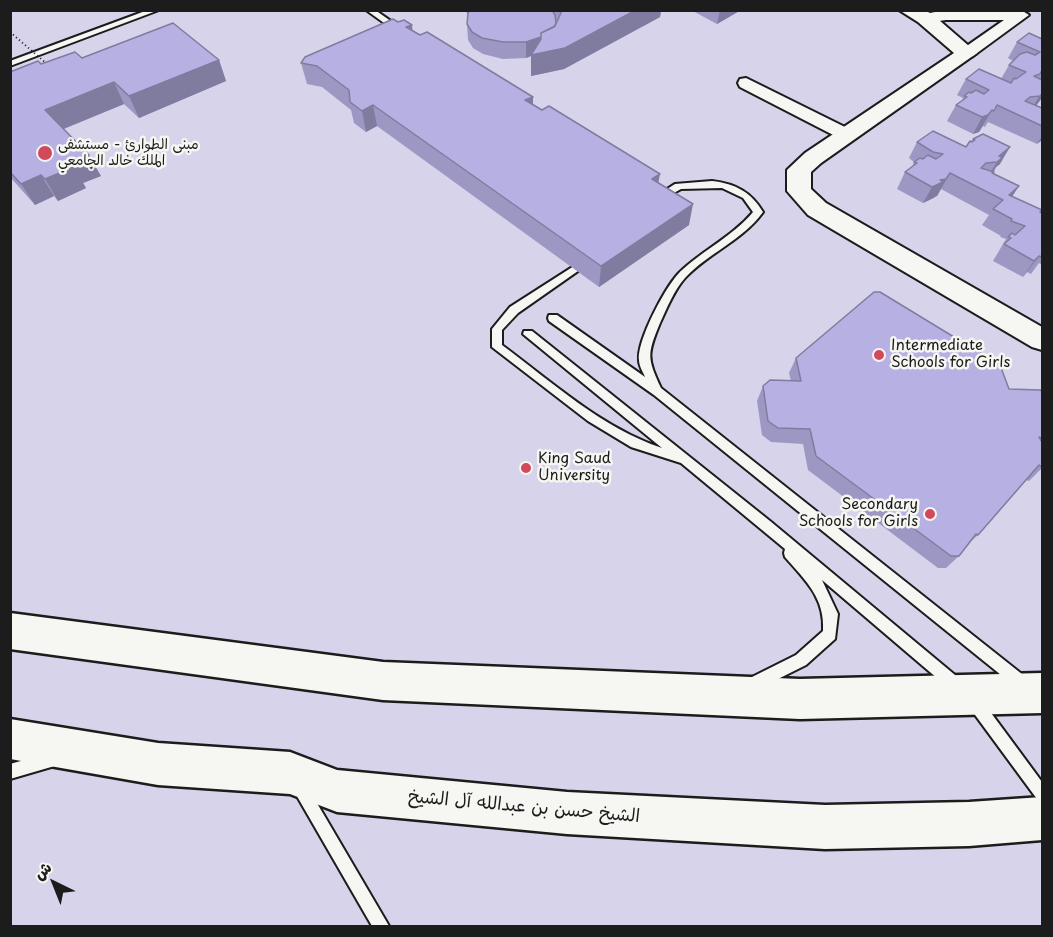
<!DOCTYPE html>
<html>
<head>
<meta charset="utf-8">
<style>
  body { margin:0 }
  #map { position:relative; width:1053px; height:937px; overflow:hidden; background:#e3e1ee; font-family:"Playpen Sans","Playpen Sans Arabic",sans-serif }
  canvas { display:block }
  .frame { position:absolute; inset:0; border:12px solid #1c1c1c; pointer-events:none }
  .north { position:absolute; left:24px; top:853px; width:60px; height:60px; -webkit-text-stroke:4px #f6f6f2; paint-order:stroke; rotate:317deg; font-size:16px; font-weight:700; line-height:24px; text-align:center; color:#1c1c1c }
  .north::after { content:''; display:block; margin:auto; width:21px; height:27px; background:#1c1c1c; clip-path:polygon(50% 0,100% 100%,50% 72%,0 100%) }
</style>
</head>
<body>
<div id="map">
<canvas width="1053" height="937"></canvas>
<div class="frame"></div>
<div class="north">ش</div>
</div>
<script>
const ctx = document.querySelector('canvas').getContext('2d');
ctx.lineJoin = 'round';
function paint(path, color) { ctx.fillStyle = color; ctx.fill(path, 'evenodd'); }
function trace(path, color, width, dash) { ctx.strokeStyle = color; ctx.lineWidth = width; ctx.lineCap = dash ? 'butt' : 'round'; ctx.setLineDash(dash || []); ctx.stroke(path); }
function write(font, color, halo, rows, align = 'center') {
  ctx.font = font + ' "Playpen Sans","Playpen Sans Arabic",sans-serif'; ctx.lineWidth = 5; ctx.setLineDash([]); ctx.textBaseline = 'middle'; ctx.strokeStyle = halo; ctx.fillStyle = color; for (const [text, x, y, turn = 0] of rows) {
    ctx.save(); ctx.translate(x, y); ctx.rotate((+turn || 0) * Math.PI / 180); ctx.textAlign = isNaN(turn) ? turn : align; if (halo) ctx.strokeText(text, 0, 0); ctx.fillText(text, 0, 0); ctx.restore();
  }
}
const built = new Path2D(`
  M10,11H1042V926H11Z`);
const service = new Path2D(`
  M148,10H159L10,66V61Z
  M366,10H375L405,31L398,33Z
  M712,181C736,184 751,192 763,212C742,241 708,253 685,278C674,290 667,308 660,323C647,354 647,358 661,388L1042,690V706L1037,704L654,395L549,321L548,318L549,315H557L645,377C643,372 639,366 639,360C637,340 667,283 682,270C705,249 733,236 753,212L743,198L722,188L681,189L661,200L658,201L653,198L675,184Z
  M574,266L578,267V271L518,313L502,330V345C552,382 602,428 662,448L523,334L524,331H532L770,521L961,680L963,685L961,690L956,692L951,690L822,580L838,614L835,639L806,665L758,689L753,691L748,689L746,684L748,679L796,655L823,631C825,598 806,581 785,557L784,553L785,549L681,463L631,447L588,421L492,347V329L510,307Z
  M975,696L980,698L1042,782V802L1037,799L970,708L968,703L970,698Z
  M53,752L58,755L61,760L58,765L10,779V764Z
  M299,778L304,781L389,926H372L294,791L291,786L294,781Z`);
const minor = new Path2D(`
  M945,10H1021L1029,15L973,56L967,58L959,53L961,50L1004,20H946L925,23L917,18L920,15Z
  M746,78L853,131L856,135L853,139H841L740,87L738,83L740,79Z`);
const tertiary = new Path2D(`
  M899,10H924L932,14L977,53L821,163L811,172V189L826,203L1042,327V350L1032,347L808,215L787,191V170L805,153L954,53L918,22Z`);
const secondary = new Path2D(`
  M10,613L383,662L800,679L1042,673V713L800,719L383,700L10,649Z
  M10,719L158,743L290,752L337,770L567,792L825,805L969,802L1042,797V840L969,846L825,849L567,834L337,812L290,794L158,785L10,759Z`);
const pathBridge = new Path2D(`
  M10,32L47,64`);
const wall = new Path2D(`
  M464,10H661L660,17L564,69L531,76V56L526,58L503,59L483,54L473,48L468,40L467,24L468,14Z
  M691,10H741L717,24Z
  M398,22L658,183L689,225L599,287L377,126L366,132L354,123L351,110L322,87L307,84L301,63Z
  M1042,39V98L1036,106L1042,108V140L1037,144L988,122L985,127L983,126L979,132L973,134L947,121L956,105L962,101L963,98L957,95L966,79H1001L1009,65L1013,61L1008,58L1017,42Z
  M82,58L219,60L226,81L139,118L124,104L64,129L101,176L83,183L86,188L58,201L54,196L35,205L10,177V72L41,64Z
  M983,134L1000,164L996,167L993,174L1012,197L1042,213V265L1039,263L1031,274L1027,272L1023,277L993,261L1006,239L1000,237L1001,236L982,225L989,215L941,189L937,196H935L934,198L923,203L897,189L905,172L912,167L914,162L909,158L917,142L966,147L973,139Z
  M796,358L1009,389L1042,391V468L1029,481L1026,480L978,535L968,544L959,556L946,568H938L808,470L803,444L771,442L762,435L757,401L763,386L791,381L789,373Z`);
const shadedWall = new Path2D(`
  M636,10H661L660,17L564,69L531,76V56L526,58V42Z
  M720,10H741L717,24Z
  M412,25L414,46L406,27Z
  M219,60L226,81L139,118L129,96Z
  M114,82L124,104L58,131L45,110Z
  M1042,91V98L1038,103L1034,109L1030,112Z
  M533,97V118L525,100Z
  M373,105L377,126L366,132L362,111Z
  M992,110L979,132L973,134L982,117Z
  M1042,136V140L1037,144Z
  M1010,147L1000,164L996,167L984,188L987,178L997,162L999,156Z
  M89,155L101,176L83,183L86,188L58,201L45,179L70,163Z
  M950,173L937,196L923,203L932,187Z
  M660,174L656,195L652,179Z
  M41,175L54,196L35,205L21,184Z
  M1019,186L1008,203L1009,195Z
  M693,204L689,225L599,287L601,266Z
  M1039,256L1027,272L1023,277L1034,261Z`);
const building = new Path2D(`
  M470,10H552L555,15L556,23L554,27L541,33V37L526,42H503L482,38L472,32L467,24L468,13Z
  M559,10H636L565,48L531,55L541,39V33L555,26L561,13Z
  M393,19L398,22L404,20L412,25L406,27L420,35L427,32L533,97L525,100L542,110L549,106L660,174L652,179L693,204L601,266L373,105L362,111L350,102L349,90L317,66L301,63L305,57Z
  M173,23L219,60L129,96L114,82L45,110L89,155L70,163L74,167L45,179L41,175L21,184L10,172V72L38,61L41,64L75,52L82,58Z
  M1029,33L1042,39V70L1040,74L1034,76L1042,80V94L1040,96L1030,97L1025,101L1042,108V126L997,105L994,111L992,110L988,115L982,117L956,105L967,97L964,96L969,92L971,93L976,90L984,94L989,90L966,79L979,69L1011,83L1014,78L1016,79L1026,72L1009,65L1020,54L1027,52L1035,55L1040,52L1017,42Z
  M933,131L966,147L970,141L972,142L975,140L973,139L983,134L1010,147L999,156L1002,158L997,162L986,163L981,168L994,172L992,173L1019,186L1009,195L1042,210L1040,212L1042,213V257L1039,256L1034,261L1004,244L1011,238L1008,237L1012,233L1015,235L1025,226L1011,221L1012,219L993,209L1003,200L950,173L946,179L940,180L943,182L932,187L905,172L917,163L914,162L920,158L923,159L928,155L936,159L943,154L933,152L917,142Z
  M874,292H880L1000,365L1009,389L1040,390L1042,391V438L1039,437L1042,442V467L1039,465L978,535L976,534L959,556H951L816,456L810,429L778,428L768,421L763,386L770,380L801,381L796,358Z`);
const markers = [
  [45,153,8,"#d1495b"],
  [879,355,6,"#d1495b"],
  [526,468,6,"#d1495b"],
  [930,514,6,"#d1495b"]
];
const farPoinames = [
  ["مبنى الطوارئ - مستشفى",58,145],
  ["الملك خالد الجامعي",58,161]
];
const poiNames = [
  ["Intermediate",891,346],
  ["Schools for Girls",891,363],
  ["King Saud",538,459],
  ["University",538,476],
  ["Secondary",918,505,"right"],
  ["Schools for Girls",918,522,"right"]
];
const nearStreetnames = [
  ["الشيخ حسن بن عبدالله آل الشيخ",524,807,5]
];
paint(built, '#d6d3eb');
trace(service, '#1c1c1c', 4);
trace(minor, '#1c1c1c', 4);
trace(tertiary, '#1c1c1c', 4);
trace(secondary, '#1c1c1c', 5);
paint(service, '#f6f6f2');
paint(minor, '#f6f6f2');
paint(tertiary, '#f6f6f2');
paint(secondary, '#f6f6f2');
trace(pathBridge, '#1c1c1c', 2, [1, 3]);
paint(wall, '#9d98c3');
paint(shadedWall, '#807c9f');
paint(building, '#b7b1e3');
trace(building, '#807c9f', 1.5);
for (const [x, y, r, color] of markers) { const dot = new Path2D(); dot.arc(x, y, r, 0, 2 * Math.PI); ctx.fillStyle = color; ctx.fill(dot); trace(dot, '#f6f6f2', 2); }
write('14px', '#1c1c1c', '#f6f6f2', farPoinames, 'left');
write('15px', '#1c1c1c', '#f6f6f2', poiNames, 'left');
write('18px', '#1c1c1c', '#f6f6f2', nearStreetnames);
</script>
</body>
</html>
